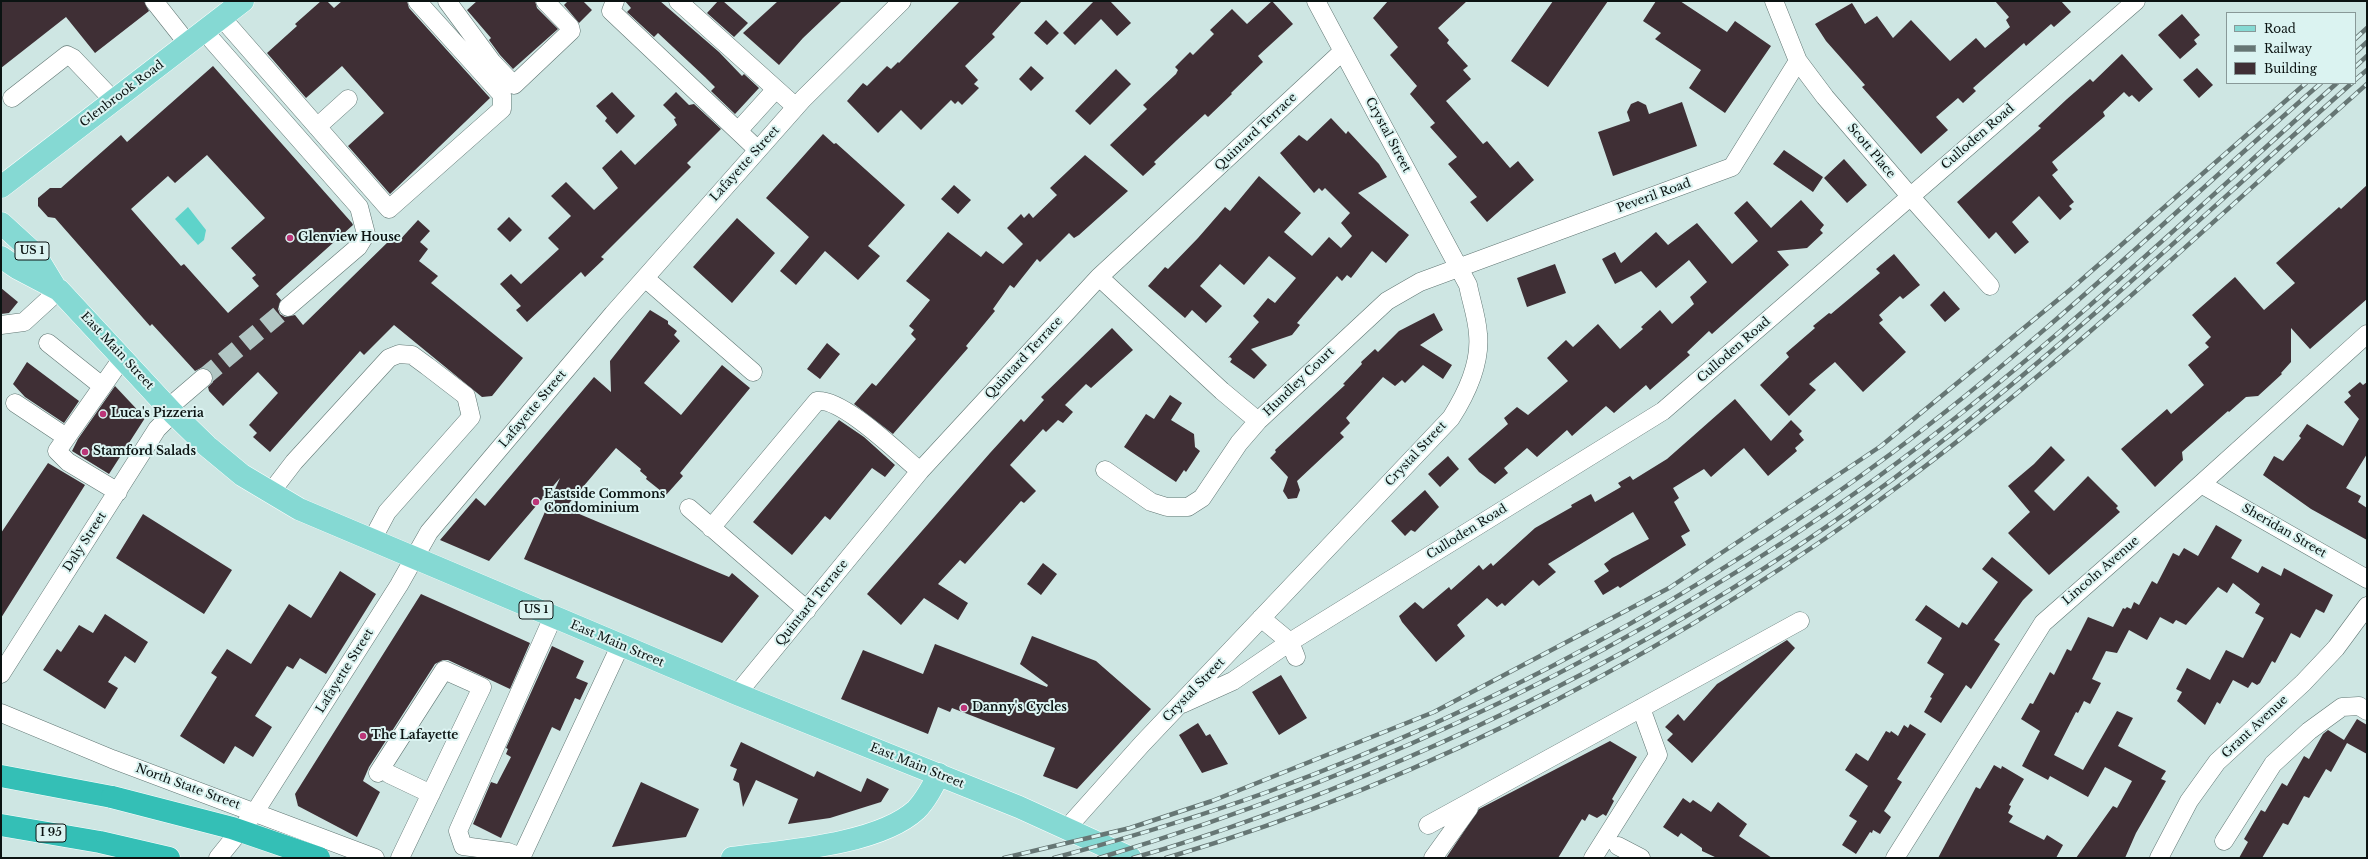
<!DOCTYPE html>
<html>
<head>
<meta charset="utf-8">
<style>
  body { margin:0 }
  #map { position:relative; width:2368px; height:859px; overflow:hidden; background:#cee6e3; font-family:"Libre Baskerville",serif }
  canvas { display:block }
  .frame { position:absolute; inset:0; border:2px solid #0b1312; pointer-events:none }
  .legend { position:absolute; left:2226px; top:12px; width:130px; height:72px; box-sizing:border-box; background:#dbf3f1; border:1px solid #889998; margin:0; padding:5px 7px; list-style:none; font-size:12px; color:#0b1312 }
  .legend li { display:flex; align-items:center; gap:8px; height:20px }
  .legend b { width:20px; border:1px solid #889998 }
</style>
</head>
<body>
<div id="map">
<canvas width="2368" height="859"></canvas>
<div class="frame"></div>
<ul class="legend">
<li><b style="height:5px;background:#85d9d3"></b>Road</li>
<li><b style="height:5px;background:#667674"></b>Railway</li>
<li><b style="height:11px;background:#3f2f35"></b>Building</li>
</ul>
</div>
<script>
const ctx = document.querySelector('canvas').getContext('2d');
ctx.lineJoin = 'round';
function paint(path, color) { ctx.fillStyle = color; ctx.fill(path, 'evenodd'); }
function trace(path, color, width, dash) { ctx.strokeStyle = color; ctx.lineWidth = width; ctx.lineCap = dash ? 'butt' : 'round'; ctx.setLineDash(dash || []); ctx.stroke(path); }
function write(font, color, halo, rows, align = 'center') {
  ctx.font = font + ' "Libre Baskerville",serif'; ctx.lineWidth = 4; ctx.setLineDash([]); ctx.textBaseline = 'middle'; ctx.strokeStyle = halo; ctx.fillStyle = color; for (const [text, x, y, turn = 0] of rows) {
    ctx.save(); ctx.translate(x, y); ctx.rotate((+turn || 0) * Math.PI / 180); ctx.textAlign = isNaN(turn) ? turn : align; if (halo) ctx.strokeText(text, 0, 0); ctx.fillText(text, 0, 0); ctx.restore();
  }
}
const water = new Path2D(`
  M188,207L206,230L204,240L198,245L175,219Z`);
const building = new Path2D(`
  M1,1H144L149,11L95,53L66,17L1,68Z
  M321,1H327L334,8L342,1H407L409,8L490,98L390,194L348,146L384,113L342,66L306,98L267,53L297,26L295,24Z
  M477,1H535L537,8L558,29L513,69L500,55L489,40L491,38L467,10Z
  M568,1H583L592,10L579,23L564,5Z
  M625,1H660L719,52L742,76L744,74L759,88L735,114L711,91L715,87L705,77L658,33L654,37L627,12L631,8Z
  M718,1H723L748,23L734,37L707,13Z
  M778,1H842L803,38L779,65L743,33Z
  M960,1H1022L992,34L995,37L965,66L978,80L974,84L979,88L962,105L958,101L955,104L951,100L921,130L901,110L878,133L847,101L863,83L867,86L887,66L891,69L898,62L899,63Z
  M1094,1H1110L1131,23L1117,36L1101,19L1075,45L1063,33Z
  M1272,1L1293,24L1258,56L1263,62L1231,93L1232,94L1208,117L1205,114L1177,140L1154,162L1156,164L1143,176L1110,145L1147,109L1143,105L1176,74L1178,70L1175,67L1190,52L1193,55L1214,34L1210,30L1232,9L1247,24Z
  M1388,1H1467L1438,28L1449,40L1447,43L1468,66L1463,70L1471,79L1446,101L1483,144L1487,141L1510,168L1518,161L1534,180L1487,222L1470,202L1477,197L1448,164L1457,157L1430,127L1435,123L1410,94L1417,86L1390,55L1398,47L1373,18Z
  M1553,1H1608L1548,87L1511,61Z
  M1656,1H1680L1727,32L1735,21L1771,46L1725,113L1689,88L1701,70L1655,39L1661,33L1643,21Z
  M1995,1H2061L2071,12L2054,27L2051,24L2026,46L2024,43L1973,88L1976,91L1963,103L1958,98L1936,117L1948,130L1921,154L1862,87L1865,85L1826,41L1815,24L1852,3L1865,24L1877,16L1893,38L1911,20L1950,61L1976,38L1985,48L2010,27L2006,20L2009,17Z
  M2182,14L2200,35L2194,40L2197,44L2180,59L2158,35Z
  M1046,20L1059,33L1047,45L1034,33Z
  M2122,54L2153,89L2139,102L2132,95L2129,97L2124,92L2103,112L2105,116L2052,162L2058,170L2052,175L2074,202L2069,206L2072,209L2060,220L2039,196L2012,222L2029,242L2015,254L1996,232L1989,239L1957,202L2041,128L2038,126L2067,99L2090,79L2093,82Z
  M213,66L352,223L353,225L276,294L281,300L278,309L280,314L285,317L295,315L303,325L391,239L397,243L418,220L430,231L420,242L428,249L419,261L438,276L431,283L523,358L492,396L482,397L394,325L364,355L360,351L270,452L253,437L257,433L249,425L278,393L258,372L223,406L209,391L208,387L213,382V376L211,371L201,368L195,371L152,324L150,326L55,218L48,217L38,206V198L50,188H61L121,135L127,142ZM207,155L265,218L231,248L256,275L252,278L259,286L228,313L184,264L181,266L131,209L168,176L175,183Z
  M1031,66L1044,78L1031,91L1019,79Z
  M2197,68L2213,85L2199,98L2183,80Z
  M1116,69L1131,84L1090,125L1075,111Z
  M612,92L635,116L617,134L605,121L607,118L596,106Z
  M676,92L689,105L694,104L721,129L687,163L691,167L601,257L604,259L585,277L581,272L527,322L516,310L521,306L500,284L511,274L521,284L559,249L548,238L571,216L551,196L566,182L594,210L618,188L602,168L621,150L635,165L677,125L674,119L676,118L663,105Z
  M1638,101L1646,105L1649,114L1682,102L1697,146L1613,176L1598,132L1630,121L1627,112L1631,104Z
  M1331,118L1346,134L1348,131L1379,164L1387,177L1358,193L1409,235L1386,263L1372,251L1351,278L1347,275L1342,281L1337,276L1297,323L1300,325L1292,335L1251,349L1267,365L1254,379L1230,362L1232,359L1230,357L1228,358L1259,322L1253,316L1268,298L1275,303L1296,278L1269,256L1244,285L1220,264L1200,286L1222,306L1206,323L1192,310L1185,318L1148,286L1165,267L1168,269L1198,238L1225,207L1230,211L1259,176L1301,213L1284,232L1312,256L1329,237L1341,248L1352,236L1341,223L1350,213L1325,188L1322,191L1319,188L1314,193L1280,153L1299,135L1307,141Z
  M823,134L834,144L836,143L905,205L868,246L880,256L858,280L825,251L796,285L780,271L809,237L766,198Z
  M1784,150L1823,177L1813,192L1773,164Z
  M1085,155L1128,191L1079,235L1074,238L1069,233L1040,262L1037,259L1014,288L1010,285L993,309L995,311L966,346L968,348L893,434L854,404L872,383L876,386L916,339L911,334L914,330L909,326L930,300L906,281L948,232L981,257L986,251L1003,264L1023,244L1007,228L1021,214L1024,218L1029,213L1033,218L1057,195L1050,188Z
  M1844,159L1867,185L1847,203L1824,178Z
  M954,185L971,200L958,214L941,199Z
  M2367,185V299L2310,349L2291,328V362L2281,373L2282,374L2258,396L2246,397L2229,412L2228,411L2182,452L2183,460L2155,487L2121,449L2167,409L2171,414L2204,385L2188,365L2209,347L2205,343L2211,337L2192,315L2235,277L2264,310L2295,283L2276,263L2339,207L2341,209Z
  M1801,200L1824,225L1820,230L1823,233L1807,248L1777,251L1789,265L1712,334L1709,331L1687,352L1690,355L1650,390L1646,385L1614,413L1606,406L1572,436L1567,430L1537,457L1527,448L1504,468L1508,473L1495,484L1479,472L1468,459L1508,424L1504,418L1517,407L1528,415L1568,381L1547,358L1566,340L1573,347L1598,324L1620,349L1643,329L1641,327L1660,310L1672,324L1694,304L1690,297L1707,282L1689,260L1656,288L1641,271L1615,284L1602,259L1615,252L1621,263L1656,232L1668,245L1697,223L1732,264L1758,241L1734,213L1747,201L1771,228Z
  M509,217L522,230L510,242L497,229Z
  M737,218L775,253L732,303L693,267Z
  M1894,254L1920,285L1903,299L1900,296L1879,315L1883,320L1879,323L1906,352L1863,392L1835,362L1809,384L1816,390L1789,416L1760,385L1789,357L1786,353L1815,328L1813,326L1829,313L1831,314L1880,273L1876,269Z
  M1555,264L1566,293L1527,307L1517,278Z
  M1,288L18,302L9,313L1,314Z
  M1944,291L1960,309L1945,322L1930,305Z
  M650,310L668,321V324L677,331L674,335L680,341L644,383L681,415L722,365L750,388L680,473L683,476L666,495L646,479L647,477L640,471L641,469L616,448L565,508L729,577L732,573L759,596L722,643L524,559L560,478L489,561L440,540L476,498L485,506L594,377L611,392L610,361Z
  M1434,313L1443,330L1420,345L1452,365L1443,379L1423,365L1405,383L1402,380L1395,386L1383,377L1346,418L1350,423L1340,433L1344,437L1297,481L1300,490L1297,498L1288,499L1283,491L1288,477L1270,458L1276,452L1275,450L1345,385L1343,384L1362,364L1361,362L1375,349L1378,352L1399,331Z
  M1112,328L1133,350L1091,388L1086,384L1065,405L1073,412L1063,423L1058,420L1046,432L1043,429L1010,465L1036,491L1024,503L1021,501L965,564L960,560L938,584L968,603L958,620L924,598L901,625L867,594L990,453L1021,419L1024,422L1044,400L1041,397Z
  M827,343L840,354L820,379L807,369Z
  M27,362L79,401L64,423L25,397L13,384Z
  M2360,382L2363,385L2367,382V454L2346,488L2361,496L2358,502L2367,508V540L2311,509L2263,475L2274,456L2283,461L2301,438L2299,436L2307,424L2343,446L2359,419L2344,402L2351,396L2348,392Z
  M115,386L145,418L109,474L72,451L78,439Z
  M1170,395L1182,403L1171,420L1194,434L1195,447L1200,451L1186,472L1184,470L1176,482L1124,447L1146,414L1154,419Z
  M1735,399L1771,441L1791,420L1802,431L1799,434L1804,440L1795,448L1797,451L1768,476L1744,448L1711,477L1704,469L1673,488L1679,498L1674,502L1690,531L1681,536L1686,545L1620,588L1618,586L1603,595L1594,581L1609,571L1604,564L1612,558L1649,539L1633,512L1548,564L1556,572L1539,586L1533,580L1505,606L1502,603L1497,607L1487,598L1457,625L1465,636L1436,662L1402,622L1399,616L1415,602L1423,609L1449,587L1451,590L1479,565L1483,570L1491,563L1493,566L1535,528L1572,507L1571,505L1591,494L1595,502L1621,487L1618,483L1630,476L1633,480L1667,459Z
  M839,420L864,437L895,465L885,477L872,468L830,520L825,516L792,555L753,522Z
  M2051,446L2065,460L2034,491L2054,511L2088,476L2118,506L2116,508L2120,512L2049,575L2008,533L2030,512L2008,486L2034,464Z
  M1448,456L1459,469L1440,487L1428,474Z
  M48,463L85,485L1,618V533Z
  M1425,490L1439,507L1415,532L1411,530L1405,536L1391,521Z
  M143,514L232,570L204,614L116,558Z
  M2216,525L2242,540L2231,558L2258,573L2262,566L2281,576L2284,568L2333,595L2324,613L2316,609L2300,638L2291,633L2275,663L2272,661L2260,683L2257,685L2252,682L2248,688L2233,680L2220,704L2217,702L2205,725L2177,701L2182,692L2176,689L2187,668L2210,680L2226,650L2243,658L2264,618L2255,613L2260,604L2233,583L2227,593L2218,587L2186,625L2176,620L2173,624L2160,617L2147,640L2129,630L2117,653L2106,651L2092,679L2101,683L2090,704L2084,701L2078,713L2076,712L2054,755L2083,770L2117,711L2133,718L2118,746L2166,771L2161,779L2166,781L2136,833L2125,858H2076L2113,806L2117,808L2132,781L2105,767L2088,797L2050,776L2048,780L2022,766L2040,731L2021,719L2030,703L2033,704L2050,672L2054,675L2067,649L2071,651L2088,617L2113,627L2123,608L2125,609L2127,607L2131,609L2134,602L2139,605L2152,581L2157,584L2173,553L2179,556L2184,548L2198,556Z
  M1992,557L2033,590L2023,600L1994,640L2000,644L1971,689L1966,685L1941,723L1924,712L1932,698L1930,697L1944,674L1927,663L1942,638L1915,620L1926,605L1959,628L1962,622L1967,625L1998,582L1982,569Z
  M1043,563L1057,574L1041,595L1027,584Z
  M340,571L376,594L326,674L300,658L293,669L287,666L255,716L272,727L253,757L235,746L224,764L180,736L217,677L211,673L227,649L251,664L289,604L311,618Z
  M421,594L530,643L510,689L448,660H443L435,664L369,767L363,781L380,792L357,837L298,806L295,794Z
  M105,614L148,642L135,663L125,656L108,682L118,688L105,709L43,670L57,649L61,652L79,625L93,633Z
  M1032,636L1096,661L1151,709L1077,789L1043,776L1055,748L952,708L950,712L938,707L928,734L841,699L863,650L923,674L935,644L1047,687L1048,685L1020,664Z
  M1787,640L1795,648L1692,763L1667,740L1673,734L1665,727L1678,714L1684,721L1717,684Z
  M552,646L584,661L576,678L588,683L580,700L575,698L560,731L552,727L501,838L473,824L491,782L497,784L511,757L506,754L508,749L506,748Z
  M1281,675L1307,718L1279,735L1252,692Z
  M2357,719L2367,725V754L2347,743L2331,772L2326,769L2309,798L2304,796L2288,825L2283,823L2262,858H2239L2248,842L2244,839L2261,810L2265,812L2282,783L2287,786L2304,756L2309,759L2323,734L2328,730L2344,740Z
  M1198,723L1206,736L1210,734L1228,764L1202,773L1179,735Z
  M1910,724L1926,734L1897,779L1902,782L1884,811L1891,817L1880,834L1873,830L1872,833L1870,832L1856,854L1842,845L1857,821L1849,816L1868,786L1845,770L1856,753L1868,761L1886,731L1890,733L1891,731L1898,736L1904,725L1908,728Z
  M1610,741L1637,757L1612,799L1614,801L1606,816L1603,814L1597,818L1589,814L1585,821L1582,819L1558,858H1446L1479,809Z
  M741,742L814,777L817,771L861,792L867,778L889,789L881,802L830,818L788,824L798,799L756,780L743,807L739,783L733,780L737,769L730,766Z
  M1994,765L2001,769L2002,766L2024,779L2009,805L2011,806L2008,813L2013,816L2009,822L2044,840L2047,835L2063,845L2056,858H1938L1976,787L1980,789Z
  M641,782L699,809L686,837L612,847Z
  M1683,798L1690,803L1693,800L1711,812L1718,802L1747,824L1739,836L1772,858H1717L1702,851V848L1681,833L1678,837L1663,827Z`);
const minorTunnel = new Path2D(`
  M203,378L288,307`);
const minor = new Path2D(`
  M154,1L188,44
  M447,1L492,62L514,85L571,31L570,27L545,1
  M615,1L611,11L758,150
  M678,1L796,107
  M1774,1L1798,61L1825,97L1910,196L1990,286
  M222,18L389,209L502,109V95L417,1
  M204,31L359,207L366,234L358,247L288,307
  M12,98L67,55L73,58L114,101
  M317,127L348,99
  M738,131L776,89
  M1099,277L1222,391L1258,421L1387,301L1420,282L1732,167L1798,61
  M645,278L753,372
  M1,325L24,322L59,290
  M48,343L102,386
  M15,403L66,437
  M168,408L203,378
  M1105,470L1151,502L1167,507H1188L1202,498L1239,443L1258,421
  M2201,484L2367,579
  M118,492L68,462L57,451L123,357
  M271,492L294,462L389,358L399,354L412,355L427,366L466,396L471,417L387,512L372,540
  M689,508L807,610
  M711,528L817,401C843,398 899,454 920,471
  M1261,618L1290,642L1296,657
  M1,674L157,429L173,413
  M737,694L920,471L1099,277L1343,51
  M1182,704L1233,681L1290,642L1663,411L2136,1
  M1,713L112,759L375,858
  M378,773L444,670L482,687L400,858
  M389,774L431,794
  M1428,825L1800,621
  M1067,828L1142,744L1451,418C1467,393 1481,364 1478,334C1477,317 1471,301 1468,285L1316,1
  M2224,841L2273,764L2309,731L2342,707L2359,706L2367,711
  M1618,846L1641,858
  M521,857L508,852L463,846L458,831L553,617
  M218,858L255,812L399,585L429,532L613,314L803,99L902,1
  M521,858L620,646
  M1433,858L1469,808L1468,803
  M1593,858L1658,755L1641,708
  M1895,858L2043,623L2201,484L2367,334
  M2159,858L2189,801L2217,762L2303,683L2336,648L2367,606`);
const major = new Path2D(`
  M1,187L243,1
  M1,223L35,254L55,287
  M1,257L17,268L59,290L173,413L207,446L242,475L299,509L737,694L1019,807L1131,858
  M732,858C782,851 878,845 916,810C926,800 933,786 939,774`);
const highway = new Path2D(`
  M1,776L112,797
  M1,825L100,842L169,858`);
const rail = new Path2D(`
  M2355,39L2367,28
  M2355,53L2367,42
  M2355,67L2367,56
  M2355,80L2367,70
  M1004,858L1130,828L1212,801L1434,712L1669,588L1881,446L2071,289L2306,83
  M1054,858C1127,838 1199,817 1270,791C1492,709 1702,594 1892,453C2043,340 2179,207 2321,83
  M1099,858C1377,775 1639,649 1875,479C2039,360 2186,218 2337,83
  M1133,858C1225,832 1314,798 1402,760C1599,675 1787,566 1955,431C2092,321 2220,200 2352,83
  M1166,858C1433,780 1689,643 1911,477C2072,356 2217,217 2367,84`);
const highwayBridge = new Path2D(`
  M112,797L232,828L319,858`);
const markers = [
  [290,238,4,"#bb3578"],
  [103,414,4,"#bb3578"],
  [85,452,4,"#bb3578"],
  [536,502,4,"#bb3578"],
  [964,708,4,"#bb3578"],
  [363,736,4,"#bb3578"]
];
const shields = [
  [32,251,34],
  [536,610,34],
  [51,833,30]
];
const shieldNames = [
  ["US 1",32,251],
  ["US 1",536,610],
  ["I 95",51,833]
];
const streetNames = [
  ["Glenbrook Road",122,94,-37],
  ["Quintard Terrace",1256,132,-43],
  ["Crystal Street",1388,135,62],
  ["Culloden Road",1978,137,-41],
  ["Scott Place",1871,151,50],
  ["Lafayette Street",745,164,-48],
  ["Peveril Road",1654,196,-20],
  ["Culloden Road",1734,350,-41],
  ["East Main Street",117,351,47],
  ["Quintard Terrace",1024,358,-47],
  ["Hundley Court",1299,382,-44],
  ["Lafayette Street",533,409,-50],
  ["Crystal Street",1416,454,-47],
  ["Sheridan Street",2284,531,30],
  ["Culloden Road",1467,532,-32],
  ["Daly Street",85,542,-57],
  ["Lincoln Avenue",2101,571,-41],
  ["Quintard Terrace",812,603,-51],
  ["East Main Street",617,644,23],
  ["Lafayette Street",345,671,-58],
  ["Crystal Street",1194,690,-46],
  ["Grant Avenue",2255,727,-43],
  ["East Main Street",917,766,22],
  ["North State Street",188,787,20]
];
const poiNames = [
  ["Glenview House",298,238],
  ["Luca's Pizzeria",111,414],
  ["Stamford Salads",93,452],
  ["Eastside Commons",544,495],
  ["Condominium",544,509],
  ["Danny's Cycles",972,708],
  ["The Lafayette",371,736]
];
paint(water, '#5ed3ca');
paint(building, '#3f2f35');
trace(minorTunnel, '#b1c6c4', 18, [18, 9]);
trace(minor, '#607673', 19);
trace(major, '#fff', 23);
trace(highway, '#fff', 23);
trace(minor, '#fff', 18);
trace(major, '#85d9d3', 22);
trace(highway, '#34bfb6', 22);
trace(rail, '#667674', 4.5);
trace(rail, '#dbf3f1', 3, [9]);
trace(highwayBridge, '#fff', 23, []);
trace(highwayBridge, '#34bfb6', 22);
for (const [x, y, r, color] of markers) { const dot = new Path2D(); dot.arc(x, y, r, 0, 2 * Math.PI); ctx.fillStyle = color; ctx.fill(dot); trace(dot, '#dbf3f1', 1.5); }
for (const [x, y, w] of shields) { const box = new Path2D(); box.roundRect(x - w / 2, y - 9, w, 18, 3); ctx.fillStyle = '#dbf3f1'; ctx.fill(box); trace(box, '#0b1312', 1); }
write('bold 11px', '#0b1312', null, shieldNames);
write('12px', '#0b1312', '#dbf3f1', streetNames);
write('bold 12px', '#0b1312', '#dbf3f1', poiNames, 'left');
</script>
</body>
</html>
